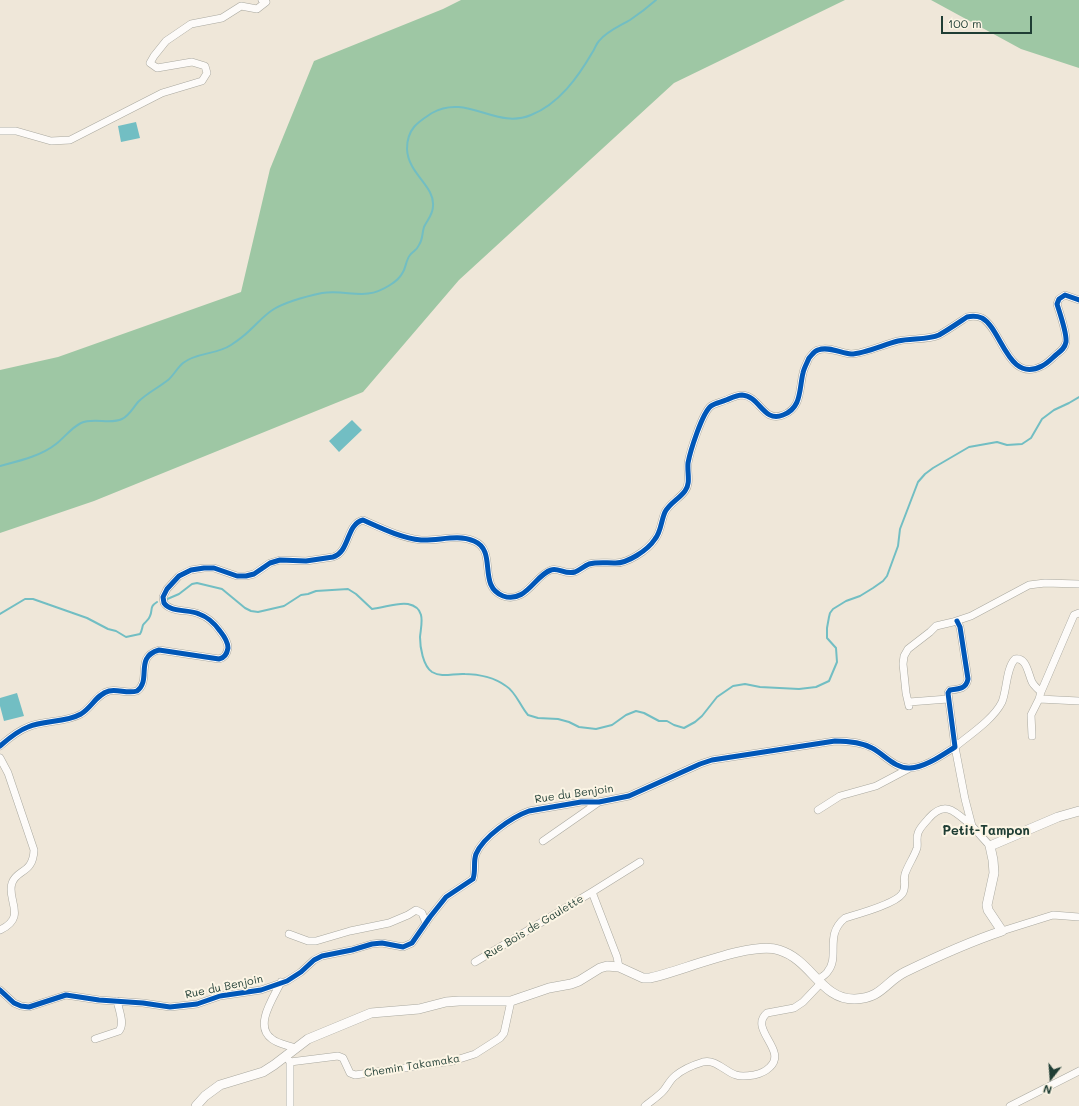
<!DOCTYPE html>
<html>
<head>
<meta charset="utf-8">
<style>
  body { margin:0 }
  #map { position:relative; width:1079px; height:1106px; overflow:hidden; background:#efe7d9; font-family:Mali,sans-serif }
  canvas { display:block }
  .north { position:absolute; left:1031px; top:1058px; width:40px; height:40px; -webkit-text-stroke:3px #fcf5e5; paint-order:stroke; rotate:197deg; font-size:11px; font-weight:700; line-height:16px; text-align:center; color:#1f3d34 }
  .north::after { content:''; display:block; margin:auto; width:14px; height:18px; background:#1f3d34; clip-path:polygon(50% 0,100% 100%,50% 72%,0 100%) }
  .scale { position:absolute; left:941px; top:16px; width:91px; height:18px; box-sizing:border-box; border:2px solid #1f3d34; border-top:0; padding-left:5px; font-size:12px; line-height:14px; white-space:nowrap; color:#1f3d34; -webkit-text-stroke:3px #fcf5e5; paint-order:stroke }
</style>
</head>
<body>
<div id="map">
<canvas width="1079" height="1106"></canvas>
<div class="north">N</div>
<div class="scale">100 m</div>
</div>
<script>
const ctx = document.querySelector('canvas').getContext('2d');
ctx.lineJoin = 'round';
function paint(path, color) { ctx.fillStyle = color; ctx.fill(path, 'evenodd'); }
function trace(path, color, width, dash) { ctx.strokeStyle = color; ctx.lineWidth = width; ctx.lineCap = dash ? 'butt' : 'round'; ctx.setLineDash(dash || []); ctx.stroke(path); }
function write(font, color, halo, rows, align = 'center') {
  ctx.font = font + ' Mali,sans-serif'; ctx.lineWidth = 4; ctx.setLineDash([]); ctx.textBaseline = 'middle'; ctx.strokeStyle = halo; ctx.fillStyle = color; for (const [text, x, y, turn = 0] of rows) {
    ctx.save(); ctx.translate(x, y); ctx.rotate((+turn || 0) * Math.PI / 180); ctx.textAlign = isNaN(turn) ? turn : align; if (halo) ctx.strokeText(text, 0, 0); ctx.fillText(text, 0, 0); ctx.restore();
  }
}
const forest = new Path2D(`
  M461,0H845L674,83L459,280L363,392L94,501L0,533V370L58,357L241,292L270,169L314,61L443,9Z
  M931,0H1079V68L1021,49Z`);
const water = new Path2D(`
  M136,122L140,138L121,142L118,126Z
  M352,420L362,430L339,452L329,441Z
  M17,693L24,716L4,721L0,706V698Z`);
const stream = new Path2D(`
  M0,466C19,461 41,456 56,444C65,437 71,428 81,423C94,417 110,425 122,419C129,416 133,408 138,402C147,393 158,388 168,380C174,375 177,368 183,363C197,352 216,355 231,345C237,341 244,336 249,331C257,324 264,315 274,309C286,302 308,296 322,293C349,289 364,302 390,285C395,282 400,278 403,272C406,267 406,260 410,255C413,251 417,250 419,245C423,239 422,233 424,227C427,220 433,215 433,206C435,186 408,174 407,149C407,141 409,133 414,127C419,121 426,117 432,113C467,93 496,130 531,115C559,104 578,77 592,53C595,49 596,44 599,41C607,31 620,26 630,20C639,14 648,7 656,0
  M165,600L179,594L192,584L197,583L222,589L245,608L251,611L258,612L284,606L301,595L308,594L316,591L348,589L356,594L372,609C384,608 397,602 408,604C427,608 421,625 420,637C420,647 423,666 432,672C442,678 454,673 465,674C479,674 495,678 506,686C516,692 520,706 528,715L538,718L558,719L569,722L579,727L596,729L612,725L626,715L636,711L644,713L659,721H667L674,725L684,728L695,722L702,716L717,697L733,686L745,684L760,687L799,689L816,687L829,681L837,662L836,648L827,638V628L829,617L830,613L833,609L846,601L860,596L873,588L883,581L887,576L898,546L900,529L918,482L925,474L933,468L969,447L997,442L1007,445L1022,444L1031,438L1042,419L1054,410L1069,403L1079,397
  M0,614L25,599H33L87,618L108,629L116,631L126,637L140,634C142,631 142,628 143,625C145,622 149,620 150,616C153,610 149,607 157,602`);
const minor = new Path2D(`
  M0,131H16L51,141L70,140L162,93L202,81L207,73L205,66L192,62L157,68L150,63L154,56L166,41L191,24L222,18L241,6L257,9L266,2L262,0
  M1039,699L1079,701
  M909,702L948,699
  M909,706L906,693L903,664L904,656L908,649L930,632L936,626L953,622L971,616L1029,585L1045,583L1079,584
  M1032,736L1031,715L1039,699L1041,692
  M0,746C8,739 17,731 28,727C44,720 65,723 81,714C92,707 97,694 109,691C118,689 128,694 137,691C152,680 134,657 159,650L219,659C224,658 227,654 228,648C228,642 224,636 220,631C215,624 208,617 199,614C189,609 171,613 164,603L163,597L167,589L179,576L191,570L204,568H214L237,576H246L254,574L270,563L280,560L306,561L333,557C350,552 346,524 363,520C381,528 401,538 421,540C439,541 457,534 474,541C498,551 477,586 503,596C526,604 535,575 551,570C558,567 565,575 575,572C580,570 584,566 589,564C597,562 605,563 614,563C627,564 648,550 655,539C661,532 661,521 665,512C670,503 679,499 685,491C691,483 687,473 688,463C690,452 702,413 711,406C715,403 722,402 726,400C731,398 737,395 742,395C760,396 763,423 783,415C802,408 799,389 803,373C804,368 807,363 809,358C812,355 814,351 818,350C828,346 841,353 851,354C864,354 885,344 898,341C911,338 928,340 939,335C948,330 958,323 967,317C972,316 977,316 982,318C1002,329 1008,384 1042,366C1048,363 1052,358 1057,354C1061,351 1065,348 1066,342C1067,333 1060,314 1057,304L1059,299L1065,295L1079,300
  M0,758L8,773L34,850C33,874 17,869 12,883C6,900 28,917 0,930
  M818,810L840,796L876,786L910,768
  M543,841L599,802
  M990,846L972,826L965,799L955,747C969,735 993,720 1002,702C1007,690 1006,668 1015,659C1027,657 1028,674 1032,682C1034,686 1038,689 1041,692L1074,615L1079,613
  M592,892L617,957L619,967
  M1002,931L1053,915L1079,917
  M289,934L308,941H316L350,931L389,923L408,915L416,910L422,913L426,923
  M475,962L592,892L640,862
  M818,980C821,977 826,975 828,971C840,956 824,935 845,918C858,914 895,904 902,894C907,888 903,881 905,874C908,865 914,857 917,848C918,843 916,839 918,833C920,827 925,823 929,818C946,799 956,813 972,826
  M281,982C274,997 253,1026 272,1039C278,1044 288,1045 295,1048
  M0,990L14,1003L21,1006L29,1007L66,995L99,1000L143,1003L170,1007L197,1004L220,996L261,990L287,981L301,972L314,960L322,956L352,950L372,944L382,943L403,947L412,943L430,917L446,897L473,879C476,871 473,862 476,854C483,837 512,817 529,811L581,802H599L629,796L700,764L712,760L835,741C847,741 861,742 872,748C884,754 895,769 910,768C926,767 942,755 955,747L948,693L950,690C959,689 966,689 968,679L960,627L957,621
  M95,1039L119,1031C125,1024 119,1010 117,1001
  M287,1058L290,1062V1106
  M290,1062L338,1056L343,1058L350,1073L355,1075L453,1061L475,1054L500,1038L504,1033L511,1001
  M645,1106C651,1101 659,1096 664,1090C668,1085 670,1080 675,1076C682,1070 693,1065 703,1062C716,1059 724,1071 736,1075C741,1077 748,1076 754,1075C759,1074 766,1071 770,1067C788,1050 748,1029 767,1013L794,1008L803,1002L821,983
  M1010,1106L1079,1071`);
const tertiary = new Path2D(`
  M196,1106L205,1096L220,1085L263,1072L274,1065L308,1039L371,1013L419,1009L446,1002L459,1001H511L549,988L571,984L579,981L600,968L607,966L619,967L643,978H650C682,971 751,941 779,950C812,960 821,1000 855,999C882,998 885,982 905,972C936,957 969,942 1002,931L988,910L987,905L994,873L993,860L990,846L1058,817L1079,811`);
const cycleway = new Path2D(`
  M0,746C8,739 17,731 28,727C44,720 65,723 81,714C92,707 97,694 109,691C118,689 128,694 137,691C152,680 134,657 159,650L219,659C224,658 227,654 228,648C228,642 224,636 220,631C215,624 208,617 199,614C189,609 171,613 164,603L163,597L167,589L179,576L191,570L204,568H214L237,576H246L254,574L270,563L280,560L306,561L333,557C350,552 346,524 363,520C381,528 401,538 421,540C439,541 457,534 474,541C498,551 477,586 503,596C526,604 535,575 551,570C558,567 565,575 575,572C580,570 584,566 589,564C597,562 605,563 614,563C627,564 648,550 655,539C661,532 661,521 665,512C670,503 679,499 685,491C691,483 687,473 688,463C690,452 702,413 711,406C715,403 722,402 726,400C731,398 737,395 742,395C760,396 763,423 783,415C802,408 799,389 803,373C804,368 807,363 809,358C812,355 814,351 818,350C828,346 841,353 851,354C864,354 885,344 898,341C911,338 928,340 939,335C948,330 958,323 967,317C972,316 977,316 982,318C1002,329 1008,384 1042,366C1048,363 1052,358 1057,354C1061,351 1065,348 1066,342C1067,333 1060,314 1057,304L1059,299L1065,295L1079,300
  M0,990L14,1003L21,1006L29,1007L66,995L99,1000L143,1003L170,1007L197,1004L220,996L261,990L287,981L301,972L314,960L322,956L352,950L372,944L382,943L403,947L412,943L430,917L446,897L473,879C476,871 473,862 476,854C483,837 512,817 529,811L581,802H599L629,796L700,764L712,760L835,741C847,741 861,742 872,748C884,754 895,769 910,768C926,767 942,755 955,747L948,693L950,690C959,689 966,689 968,679L960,627L957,621`);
const streetNames = [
  ["Rue du Benjoin",574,794,-8],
  ["Rue Bois de Gaulette",534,927,-31],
  ["Rue du Benjoin",224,987,-12],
  ["Chemin Takamaka",412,1066,-9]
];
const quarterNames = [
  ["Petit-Tampon",986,831]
];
paint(forest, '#9ec7a4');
paint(water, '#72bec3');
trace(stream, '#72bec3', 2);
trace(minor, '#a9a89f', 8);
trace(tertiary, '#a9a89f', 10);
trace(minor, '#fdfbf9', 7);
trace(tertiary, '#fdfbf9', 9);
trace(cycleway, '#0057b8', 5);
write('11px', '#1f3d34', '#fcf5e5', streetNames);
write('bold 13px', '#1f3d34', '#fcf5e5', quarterNames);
</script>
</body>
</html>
